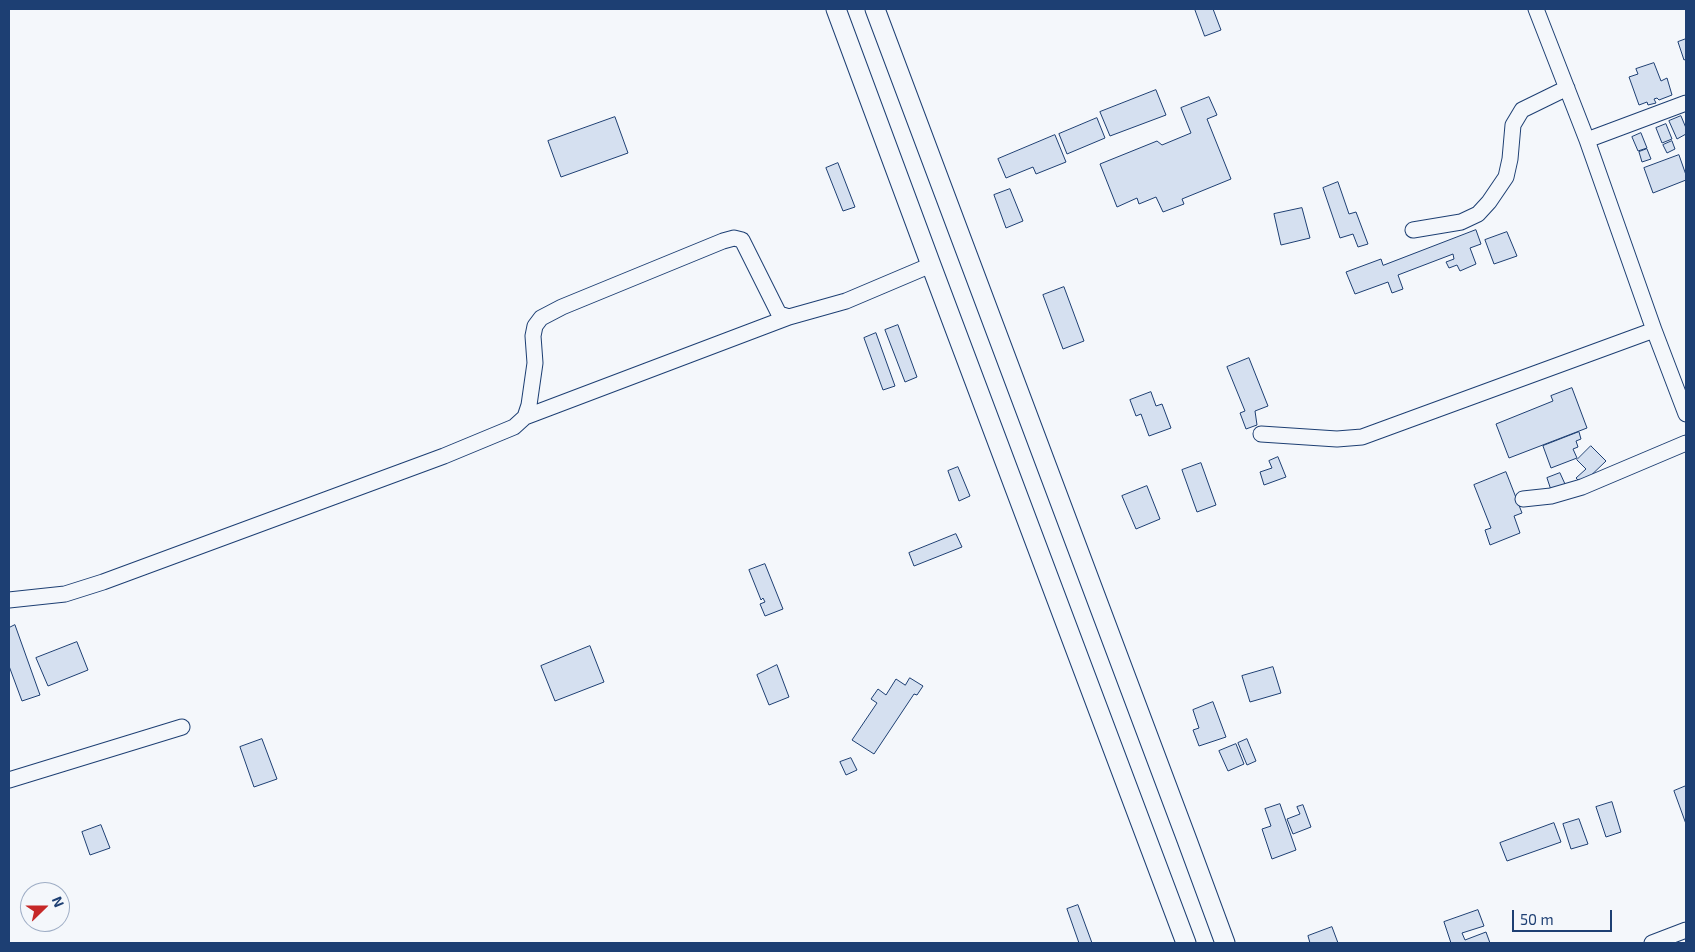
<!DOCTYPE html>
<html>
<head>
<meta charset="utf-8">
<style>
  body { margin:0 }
  #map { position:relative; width:1695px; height:952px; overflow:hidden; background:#f4f7fb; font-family:"Exo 2",sans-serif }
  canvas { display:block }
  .frame { position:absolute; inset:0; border:10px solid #1d3f73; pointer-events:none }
  .north { position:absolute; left:20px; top:882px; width:50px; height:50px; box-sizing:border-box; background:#f4f7fb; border:1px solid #9eadc5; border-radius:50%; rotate:68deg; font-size:14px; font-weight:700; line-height:20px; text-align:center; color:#1d3f73 }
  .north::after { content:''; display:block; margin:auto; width:18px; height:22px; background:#c62828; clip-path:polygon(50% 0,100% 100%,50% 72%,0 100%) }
  .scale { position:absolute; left:1512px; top:910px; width:100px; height:22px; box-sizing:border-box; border:2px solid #1d3f73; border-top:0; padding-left:6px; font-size:15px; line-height:18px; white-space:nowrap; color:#1d3f73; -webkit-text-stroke:4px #f4f7fb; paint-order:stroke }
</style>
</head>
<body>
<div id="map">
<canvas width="1695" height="952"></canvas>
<div class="frame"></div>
<div class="north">N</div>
<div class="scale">50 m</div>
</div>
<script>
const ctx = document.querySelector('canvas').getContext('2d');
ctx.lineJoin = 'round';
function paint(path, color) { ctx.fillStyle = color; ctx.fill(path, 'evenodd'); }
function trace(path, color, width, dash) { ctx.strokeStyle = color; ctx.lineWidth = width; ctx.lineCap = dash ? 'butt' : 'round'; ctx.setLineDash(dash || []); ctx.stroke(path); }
const building = new Path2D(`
  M1195,9H1213L1221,30L1205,36Z
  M1686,39V59L1684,60L1678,42Z
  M1654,63L1661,81L1667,78L1672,95L1659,100L1657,98L1654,99L1656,103L1648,105L1647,102L1639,105L1629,77L1638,74L1636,69Z
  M1156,90L1166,115L1110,136L1100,112Z
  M1209,97L1217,115L1207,119L1231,179L1182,199L1184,204L1163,212L1156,197L1139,204L1137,198L1117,207L1100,164L1157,141L1162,145L1191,133L1181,108Z
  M1681,116L1686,128V134L1677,139L1669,121Z
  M615,117L628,153L561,177L548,141Z
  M1097,118L1105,138L1067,154L1059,134Z
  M1666,124L1672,139L1662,143L1656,128Z
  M1641,133L1647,148L1638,151L1632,137Z
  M1055,135L1066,162L1036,174L1033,167L1006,178L998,159Z
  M1672,141L1675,149L1667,153L1663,145Z
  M1647,149L1651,159L1642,162L1639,152Z
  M1679,155L1686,175V180L1653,193L1644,168Z
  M838,163L855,207L843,211L826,168Z
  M1338,182L1349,214L1356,212L1368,244L1358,247L1353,234L1340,238L1323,188Z
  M1010,189L1023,221L1006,228L994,195Z
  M1302,208L1310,238L1281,245L1274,214Z
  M1476,230L1481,244L1470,248L1476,264L1460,271L1457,265L1449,268L1446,262L1454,259L1453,254L1398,275L1403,289L1392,293L1388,282L1355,294L1346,272L1381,259L1383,265Z
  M1507,232L1517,256L1494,264L1485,240Z
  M1064,287L1084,341L1063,349L1043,295Z
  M898,325L917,377L905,382L885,330Z
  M876,333L895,386L883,390L864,338Z
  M1249,358L1268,406L1255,411L1257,425L1246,429L1240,413L1245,411L1227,367Z
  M1572,388L1587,428L1509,458L1496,424L1553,401L1551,396Z
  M1151,392L1156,406L1162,404L1171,428L1149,436L1141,414L1136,416L1130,400Z
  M1579,432L1581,439L1576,441L1578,447L1573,449L1577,458L1551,468L1543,446Z
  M1591,446L1606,461L1582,484L1576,478L1586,469L1577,460Z
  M1278,457L1286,477L1264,485L1260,472L1272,468L1269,461Z
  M1201,463L1216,505L1197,512L1182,470Z
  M958,467L970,496L959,501L948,471Z
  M1506,472L1522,513L1514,516L1520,533L1490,545L1485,530L1491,528L1474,485Z
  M1560,473L1565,484L1551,490L1547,478Z
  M1147,486L1160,519L1136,529L1122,496Z
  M956,534L962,547L914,566L909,553Z
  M765,564L783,609L765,616L760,604L765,602L763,598L761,600L749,570Z
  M15,625L40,695L22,701L9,666V628Z
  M77,642L88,670L48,686L36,658Z
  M590,646L604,682L555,701L541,666Z
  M777,665L789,697L769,705L757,675Z
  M1273,667L1281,693L1250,702L1242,676Z
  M910,678L923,686L917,695L914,694L874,754L852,740L877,703L871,699L878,689L886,695L896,679L905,685Z
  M1213,702L1226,737L1199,746L1193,730L1199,728L1193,710Z
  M262,739L277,779L254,787L240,747Z
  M1247,739L1256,761L1247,765L1238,743Z
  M1236,744L1244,764L1228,771L1219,751Z
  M851,758L857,770L846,775L840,762Z
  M1686,786V824L1674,791Z
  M1612,802L1621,832L1606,837L1596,807Z
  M1280,804L1296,850L1272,859L1262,829L1271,826L1265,809Z
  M1303,805L1311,827L1293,834L1287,819L1300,814L1297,807Z
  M1579,819L1588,844L1571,849L1563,824Z
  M1554,823L1561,842L1507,861L1500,843Z
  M101,825L110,848L90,855L82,832Z
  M1078,905L1092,943H1079L1067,909Z
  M1478,910L1484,926L1462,933L1465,940L1486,932L1490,943H1451L1444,922Z
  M1332,927L1338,943H1310L1308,936Z`);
const minor = new Path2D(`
  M1536,9L1587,140L1654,330L1686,414
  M1587,140L1686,103
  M1413,230L1461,222L1478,214L1489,202L1506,177L1510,159L1513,125L1522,110L1567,88
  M525,417L789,317
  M1261,434L1337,439L1362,437L1654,330
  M1523,499L1551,496L1582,487L1686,443
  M9,600L65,594L103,582L444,456L514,427L525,417L529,405L535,363L533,336L535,326L541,318L562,307L723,241L734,238L742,240L779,314L789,317L846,301L931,265
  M9,780L182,727
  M1652,943L1686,930`);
const major = new Path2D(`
  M836,9L931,265L1186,943
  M875,9L1187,840L1225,943`);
paint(building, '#d5e0f0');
trace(building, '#1d3f73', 1);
trace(minor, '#1d3f73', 17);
trace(major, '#1d3f73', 21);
trace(minor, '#f4f7fb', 15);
trace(major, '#f4f7fb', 19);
</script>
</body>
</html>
